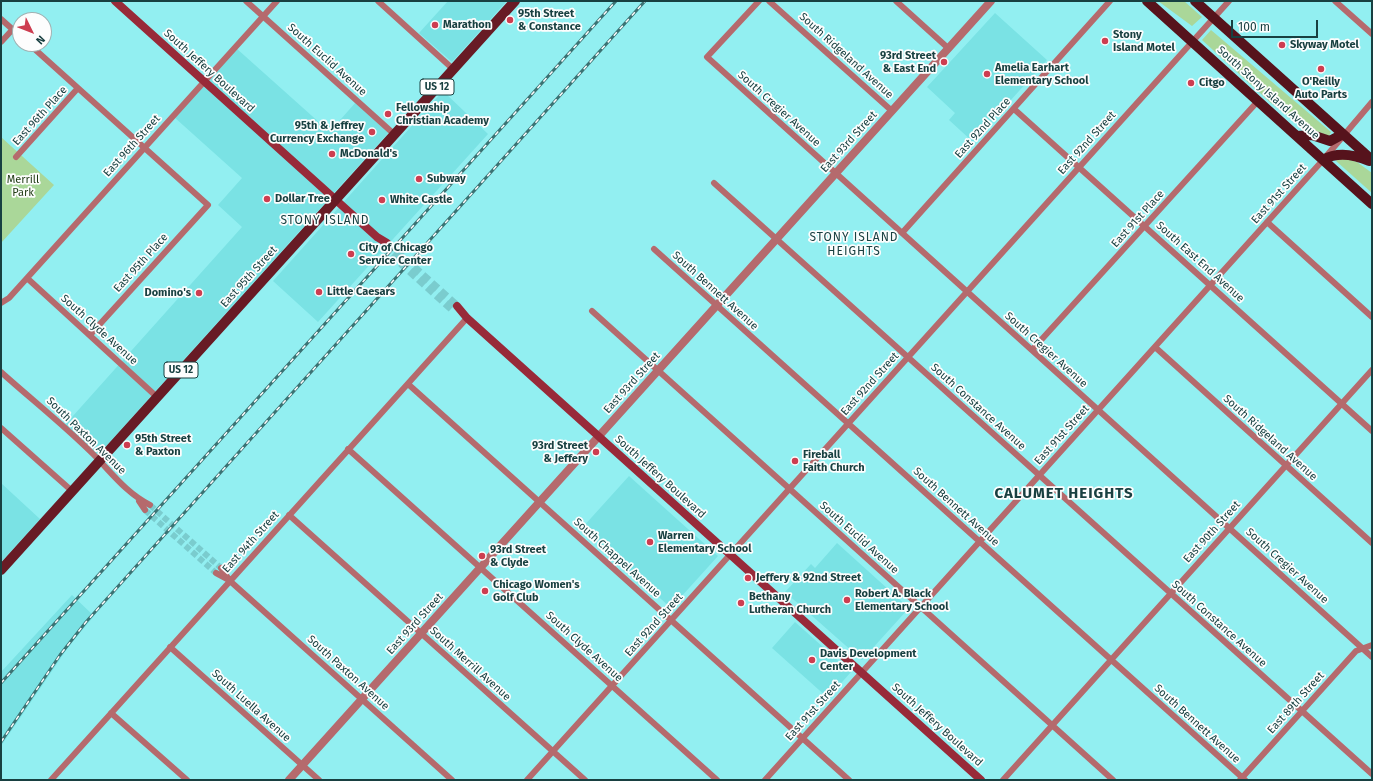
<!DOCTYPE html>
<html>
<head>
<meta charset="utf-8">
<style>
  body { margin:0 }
  #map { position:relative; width:1373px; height:781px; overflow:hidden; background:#92eff1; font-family:"Fira Sans",sans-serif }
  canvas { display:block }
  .frame { position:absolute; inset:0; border:2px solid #184041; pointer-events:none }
  .north { position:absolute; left:12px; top:12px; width:40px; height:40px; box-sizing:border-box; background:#fdfdfd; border:1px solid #a1b1b2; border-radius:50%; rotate:133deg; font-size:11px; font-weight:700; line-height:16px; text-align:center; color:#184041 }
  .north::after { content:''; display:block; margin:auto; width:14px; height:18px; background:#cd3d50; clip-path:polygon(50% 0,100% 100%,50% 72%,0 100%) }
  .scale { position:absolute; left:1231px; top:20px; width:87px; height:18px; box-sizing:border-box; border:2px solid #184041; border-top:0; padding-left:5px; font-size:12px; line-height:14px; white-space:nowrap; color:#184041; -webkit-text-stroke:3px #fdfdfd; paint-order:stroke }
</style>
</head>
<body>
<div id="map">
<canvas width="1373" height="781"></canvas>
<div class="frame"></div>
<div class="north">N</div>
<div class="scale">100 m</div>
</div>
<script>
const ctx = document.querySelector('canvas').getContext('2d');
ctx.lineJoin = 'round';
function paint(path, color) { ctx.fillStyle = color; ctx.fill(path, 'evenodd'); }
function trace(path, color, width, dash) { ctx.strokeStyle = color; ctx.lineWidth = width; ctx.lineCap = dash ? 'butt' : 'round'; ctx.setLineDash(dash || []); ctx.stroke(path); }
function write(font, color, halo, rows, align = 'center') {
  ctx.font = font + ' "Fira Sans",sans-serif'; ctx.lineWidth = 3.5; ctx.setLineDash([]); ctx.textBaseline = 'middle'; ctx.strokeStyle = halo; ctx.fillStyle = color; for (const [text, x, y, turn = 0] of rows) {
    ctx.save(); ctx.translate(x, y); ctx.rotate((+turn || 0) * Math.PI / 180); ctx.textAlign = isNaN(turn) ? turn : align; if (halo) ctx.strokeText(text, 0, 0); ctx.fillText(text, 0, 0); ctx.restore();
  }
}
const built = new Path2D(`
  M448,1L506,2L452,62L419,33Z
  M995,13L1047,60L973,142L949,120L955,113L927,87Z
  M236,48L321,124L326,122L333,128L356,102L389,132L97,456L64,426L242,227L218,205L242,178L174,117Z
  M443,91L488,134L318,322L273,281Z
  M629,476L718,556L671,608L582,528Z
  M1,483L40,519L1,562Z
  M837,543L909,608L862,660L785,592L811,564L815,568Z
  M72,595L94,616L69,646L1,746V672Z
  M795,622L851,672L828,698L772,648Z`);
const green = new Path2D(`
  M1158,1H1184L1202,17L1192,26Z
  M1211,30L1331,132L1329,136L1303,127L1271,103L1202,40Z
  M1,137L54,185L1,243Z
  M1340,157L1357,162L1372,173V193L1336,161Z`);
const minorTunnel = new Path2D(`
  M150,505L221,568
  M145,510L216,573`);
const secondaryTunnel = new Path2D(`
  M387,243L457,306
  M383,247L453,310`);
const minor = new Path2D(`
  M246,1L394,134
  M378,1L453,69
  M759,1L707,57L1372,657
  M769,1L892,111
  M896,1L948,48
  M1335,1L1372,34
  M1,19L20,36
  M1,42L13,29
  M29,44L208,205L90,335
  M1014,109L1372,431
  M16,157L78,88
  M714,183L1372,774
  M1267,222L1372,317
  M902,233L1110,1
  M654,249L1245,780
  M27,278L157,397
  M1,303L9,298L277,1
  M592,311L1113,780
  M1155,347L1372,543
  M1032,350L1258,101
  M1,372C31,399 64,425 93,454C111,472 126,493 150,505
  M408,384L849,780
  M1,428L72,491
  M348,449L717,780
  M139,501L145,510
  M289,515L585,780
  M221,568L230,581L452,780
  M216,573L229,580
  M170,647L319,780
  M111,713L187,780
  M51,780L467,318
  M527,780L1229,1
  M765,780L1323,160L1372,102
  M1003,780L1372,370
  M1240,780L1356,651L1372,645`);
const tertiary = new Path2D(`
  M289,780L991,1`);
const secondary = new Path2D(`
  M115,1L377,237L387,243
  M457,306L467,318L981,780`);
const primary = new Path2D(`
  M1,570L515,1`);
const trunk = new Path2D(`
  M1147,1L1372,204
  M1195,1L1372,160
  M1297,136L1312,135L1330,141L1343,134
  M1323,160C1338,151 1355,155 1369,161`);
const rail = new Path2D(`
  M1,683L616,1
  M1,742L60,655L86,622L645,1`);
const markers = [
  [510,20,4,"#cd3d50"],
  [435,25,4,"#cd3d50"],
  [1105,41,4,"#cd3d50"],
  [1282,45,4,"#cd3d50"],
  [944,62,4,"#cd3d50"],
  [1321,69,4,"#cd3d50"],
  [987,74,4,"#cd3d50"],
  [1191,83,4,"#cd3d50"],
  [388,114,4,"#cd3d50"],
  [372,132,4,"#cd3d50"],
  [332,154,4,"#cd3d50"],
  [419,179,4,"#cd3d50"],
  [267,199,4,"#cd3d50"],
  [382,200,4,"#cd3d50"],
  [351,254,4,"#cd3d50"],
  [319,292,4,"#cd3d50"],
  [199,293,4,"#cd3d50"],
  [127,445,4,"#cd3d50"],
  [596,452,4,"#cd3d50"],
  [795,461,4,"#cd3d50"],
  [650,542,4,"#cd3d50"],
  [482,556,4,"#cd3d50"],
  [748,578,4,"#cd3d50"],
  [485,591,4,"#cd3d50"],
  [847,600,4,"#cd3d50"],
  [741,603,4,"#cd3d50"],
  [812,660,4,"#cd3d50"]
];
const shields = [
  [437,87,34],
  [181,370,34]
];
const shieldNames = [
  ["US 12",437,87],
  ["US 12",181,370]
];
const poiNames = [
  ["95th Street",518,14],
  ["& Constance",518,27],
  ["Marathon",443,25],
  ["Stony",1113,35],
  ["Island Motel",1113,48],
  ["Skyway Motel",1290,45],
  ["93rd Street",936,56,"right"],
  ["& East End",936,69,"right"],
  ["Amelia Earhart",995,68],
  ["Elementary School",995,81],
  ["O'Reilly",1321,82,"center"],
  ["Auto Parts",1321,95,"center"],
  ["Citgo",1199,83],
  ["Fellowship",396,108],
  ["Christian Academy",396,121],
  ["95th & Jeffrey",364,126,"right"],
  ["Currency Exchange",364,139,"right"],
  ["McDonald's",340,154],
  ["Subway",427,179],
  ["Dollar Tree",275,199],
  ["White Castle",390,200],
  ["City of Chicago",359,248],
  ["Service Center",359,261],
  ["Little Caesars",327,292],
  ["Domino's",191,293,"right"],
  ["95th Street",135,439],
  ["& Paxton",135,452],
  ["93rd Street",588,446,"right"],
  ["& Jeffery",588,459,"right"],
  ["Fireball",803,455],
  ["Faith Church",803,468],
  ["Warren",658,536],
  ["Elementary School",658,549],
  ["93rd Street",490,550],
  ["& Clyde",490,563],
  ["Jeffery & 92nd Street",756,578],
  ["Chicago Women's",493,585],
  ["Golf Club",493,598],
  ["Robert A. Black",855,594],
  ["Elementary School",855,607],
  ["Bethany",749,597],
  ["Lutheran Church",749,610],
  ["Davis Development",820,654],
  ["Center",820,667]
];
const streetNames = [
  ["South Ridgeland Avenue",846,56,42],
  ["South Euclid Avenue",327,60,42],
  ["South Jeffery Boulevard",209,71,42],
  ["South Stony Island Avenue",1268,93,42],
  ["South Cregier Avenue",779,109,42],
  ["East 96th Place",40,116,-48],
  ["East 92nd Place",983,128,-48],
  ["East 93rd Street",849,142,-48],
  ["East 92nd Street",1087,143,-48],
  ["East 96th Street",132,146,-48],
  ["East 91st Street",1279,194,-48],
  ["East 91st Place",1138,219,-48],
  ["South East End Avenue",1200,262,42],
  ["East 95th Place",141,263,-48],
  ["East 95th Street",249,277,-48],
  ["South Bennett Avenue",715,291,42],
  ["South Clyde Avenue",99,330,42],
  ["South Cregier Avenue",1046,350,42],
  ["East 93rd Street",632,383,-48],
  ["East 92nd Street",870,384,-48],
  ["South Constance Avenue",978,407,42],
  ["East 91st Street",1062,435,-48],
  ["South Paxton Avenue",86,436,44],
  ["South Ridgeland Avenue",1270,438,42],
  ["South Jeffery Boulevard",660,477,42],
  ["South Bennett Avenue",956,507,42],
  ["East 90th Street",1212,532,-48],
  ["South Euclid Avenue",859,538,42],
  ["East 94th Street",251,542,-48],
  ["South Chappel Avenue",617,558,42],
  ["South Cregier Avenue",1287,566,42],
  ["East 93rd Street",415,624,-48],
  ["South Constance Avenue",1219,624,42],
  ["East 92nd Street",654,625,-48],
  ["South Clyde Avenue",584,647,42],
  ["South Merrill Avenue",470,664,42],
  ["South Paxton Avenue",348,673,42],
  ["East 89th Street",1296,703,-48],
  ["South Luella Avenue",251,706,42],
  ["East 91st Street",813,711,-48],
  ["South Bennett Avenue",1197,724,42],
  ["South Jeffery Boulevard",937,725,42]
];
const parkNames = [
  ["Merrill",23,180],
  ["Park",23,193]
];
const neighbourhoodNames = [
  ["STONY ISLAND",325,221],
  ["STONY ISLAND",854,238],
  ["HEIGHTS",854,252]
];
const districtNames = [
  ["CALUMET HEIGHTS",1064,494]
];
paint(built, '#7ae2e4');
paint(green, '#aad799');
trace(minorTunnel, '#7accce', 6, [6, 3]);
trace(secondaryTunnel, '#7accce', 8, [8, 4]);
trace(minor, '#b56a6d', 6);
trace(tertiary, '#b56a6d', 8);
trace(secondary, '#982a39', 8);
trace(primary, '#681b25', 10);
trace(trunk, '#56131c', 10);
trace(rail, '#3b7273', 3);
trace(rail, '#fdfdfd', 1.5, [4.5]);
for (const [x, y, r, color] of markers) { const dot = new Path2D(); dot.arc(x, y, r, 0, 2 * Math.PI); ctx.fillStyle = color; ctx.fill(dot); trace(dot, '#fdfdfd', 1.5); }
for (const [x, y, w] of shields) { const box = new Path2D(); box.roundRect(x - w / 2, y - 8, w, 16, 3); ctx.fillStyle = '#fdfdfd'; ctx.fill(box); trace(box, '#184041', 1); }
write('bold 10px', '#184041', null, shieldNames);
write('bold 11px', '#184041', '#fdfdfd', poiNames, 'left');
write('11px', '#184041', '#fdfdfd', streetNames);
write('11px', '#1e3a12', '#fdfdfd', parkNames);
ctx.letterSpacing = '1px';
write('12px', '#184041', '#fdfdfd', neighbourhoodNames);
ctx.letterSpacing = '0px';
ctx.letterSpacing = '1px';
write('bold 15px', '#184041', '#fdfdfd', districtNames);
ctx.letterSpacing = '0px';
</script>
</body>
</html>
